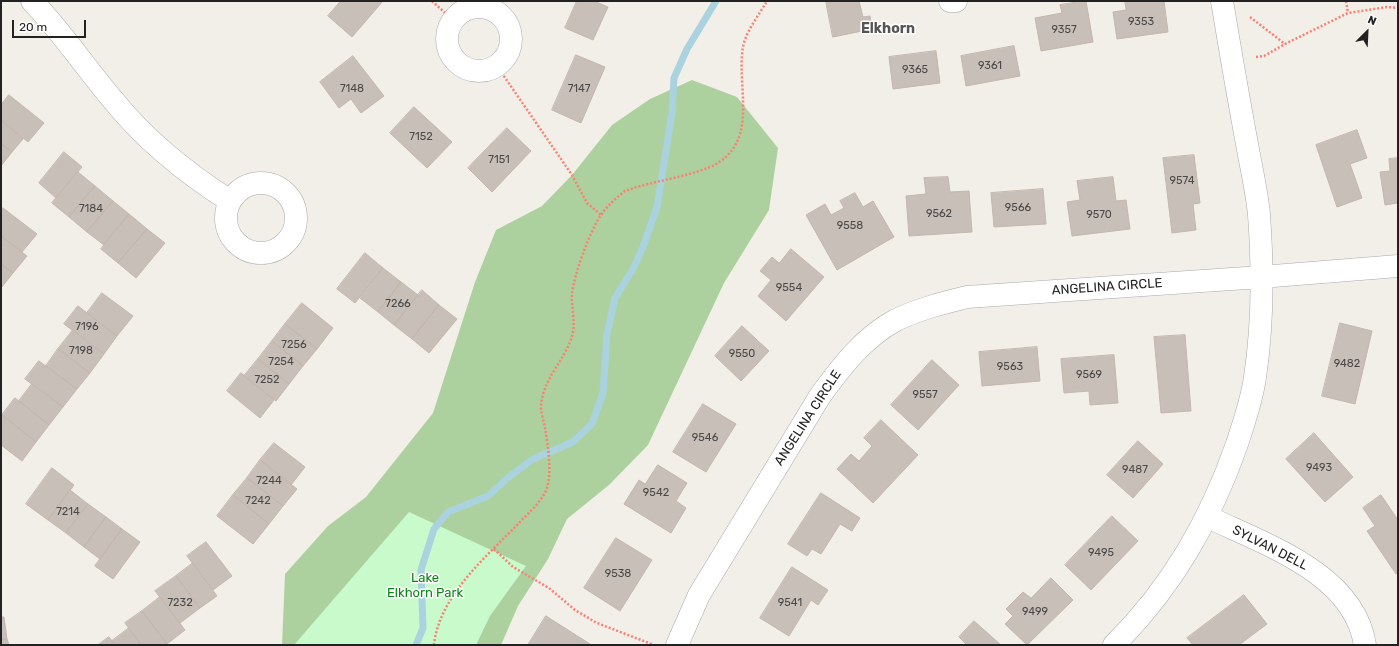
<!DOCTYPE html>
<html>
<head>
<meta charset="utf-8">
<style>
  body { margin:0 }
  #map { position:relative; width:1399px; height:646px; overflow:hidden; background:#f2efe9; font-family:Rubik,sans-serif }
  canvas { display:block }
  .frame { position:absolute; inset:0; border:2px solid #222; pointer-events:none }
  .north { position:absolute; left:1347px; top:12px; width:40px; height:40px; -webkit-text-stroke:3px #fff; paint-order:stroke; rotate:24deg; font-size:11px; font-weight:700; line-height:16px; text-align:center; color:#222 }
  .north::after { content:''; display:block; margin:auto; width:14px; height:18px; background:#222; clip-path:polygon(50% 0,100% 100%,50% 72%,0 100%) }
  .scale { position:absolute; left:12px; top:20px; width:74px; height:18px; box-sizing:border-box; border:2px solid #222; border-top:0; padding-left:5px; font-size:12px; line-height:14px; white-space:nowrap; color:#222; -webkit-text-stroke:3px #fff; paint-order:stroke }
</style>
</head>
<body>
<div id="map">
<canvas width="1399" height="646"></canvas>
<div class="frame"></div>
<div class="north">N</div>
<div class="scale">20 m</div>
</div>
<script>
const ctx = document.querySelector('canvas').getContext('2d');
ctx.lineJoin = 'round';
function paint(path, color) { ctx.fillStyle = color; ctx.fill(path, 'evenodd'); }
function trace(path, color, width, dash) { ctx.strokeStyle = color; ctx.lineWidth = width; ctx.lineCap = dash ? 'butt' : 'round'; ctx.setLineDash(dash || []); ctx.stroke(path); }
function write(font, color, halo, rows, align = 'center') {
  ctx.font = font + ' Rubik,sans-serif'; ctx.lineWidth = 3; ctx.setLineDash([]); ctx.textBaseline = 'middle'; ctx.strokeStyle = halo; ctx.fillStyle = color; for (const [text, x, y, turn = 0] of rows) {
    ctx.save(); ctx.translate(x, y); ctx.rotate((+turn || 0) * Math.PI / 180); ctx.textAlign = isNaN(turn) ? turn : align; if (halo) ctx.strokeText(text, 0, 0); ctx.fillText(text, 0, 0); ctx.restore();
  }
}
const forest = new Path2D(`
  M692,80L737,97L778,148L769,210L724,283L648,445L609,485L567,519L548,559L518,606L501,645H282L285,574L328,526L366,497L433,413L475,282L496,230L542,206L572,175L612,125L650,99Z`);
const park = new Path2D(`
  M409,512L526,566L490,616L476,645H294Z`);
const stream = new Path2D(`
  M416,645L423,628L421,570L434,529L448,512L488,496L510,476L533,459L573,442L592,424L603,393L607,334L615,298L633,269L643,247L657,207L672,113L674,78L687,49L716,1`);
const building = new Path2D(`
  M341,1H383L352,37L328,16Z
  M577,1H594L608,7L593,40L565,28Z
  M826,1H859L863,17L870,16L872,29L833,37Z
  M1086,1L1093,42L1041,51L1035,18L1062,13L1060,5Z
  M1125,1H1164L1168,32L1117,39L1113,12L1126,10Z
  M1014,46L1020,76L966,86L961,56Z
  M936,51L940,83L893,89L889,57Z
  M576,55L605,67L581,123L552,110Z
  M353,56L384,96L361,113L351,99L339,108L320,82Z
  M9,95L44,123L28,142L1,120V105Z
  M414,107L452,142L427,168L390,133Z
  M1,120L23,139L12,152L1,144Z
  M507,128L531,151L492,192L468,168Z
  M1357,130L1367,158L1350,164L1362,198L1337,207L1316,145Z
  M1,144L12,152L1,166Z
  M64,152L82,167L56,198L39,183Z
  M1194,155L1200,203L1193,204L1196,230L1172,233L1163,158Z
  M1398,158V203L1385,205L1380,172L1390,171L1389,159Z
  M78,172L95,186L69,217L52,203Z
  M948,177L950,192L969,191L972,232L909,236L906,196L926,194L924,178Z
  M1113,177L1116,201L1126,200L1130,229L1072,236L1067,202L1080,200L1077,181Z
  M95,186L113,201L87,232L69,217Z
  M1043,189L1046,224L994,227L991,193Z
  M855,193L863,207L873,201L894,237L837,270L806,215L825,204L831,215L844,208L840,201Z
  M113,201L129,214L104,245L87,232Z
  M3,208L37,234L22,252L1,236V211Z
  M129,214L147,229L118,263L101,249Z
  M147,229L165,243L136,278L118,263Z
  M1,236L27,256L13,273L1,264Z
  M791,249L824,277L786,321L758,296L771,280L760,271L772,257L779,263Z
  M365,253L383,268L355,303L337,289Z
  M1,264L13,273L1,288Z
  M383,268L401,282L378,312L360,298Z
  M401,282L418,295L394,325L378,312Z
  M422,290L439,305L412,339L394,325Z
  M102,293L133,316L117,336L87,313Z
  M302,303L333,328L317,349L285,324Z
  M439,305L457,319L429,353L412,339Z
  M78,306L117,336L104,354L64,324Z
  M1340,323L1372,331L1355,404L1322,396Z
  M285,324L317,349L303,366L272,341Z
  M742,326L769,351L741,381L715,356Z
  M73,330L104,354L90,373L58,349Z
  M1185,335L1191,411L1161,413L1154,337Z
  M272,341L303,366L289,384L258,359Z
  M1037,347L1040,381L982,386L979,352Z
  M58,349L90,373L77,389L46,366Z
  M1114,355L1118,403L1090,405L1089,391L1064,393L1061,359Z
  M258,359L289,384L276,401L244,376Z
  M932,360L959,385L918,430L891,405Z
  M39,361L77,389L63,407L25,379Z
  M241,373L274,400L260,418L227,391Z
  M32,384L63,407L49,425L19,401Z
  M15,398L49,425L36,442L2,415Z
  M703,404L736,424L706,472L673,452Z
  M2,415L36,442L22,461L1,445Z
  M881,420L918,455L873,503L837,469L851,454L859,461L872,446L864,438Z
  M1314,433L1353,477L1325,502L1286,459Z
  M1138,441L1163,464L1133,498L1107,475Z
  M274,443L305,467L291,485L260,460Z
  M260,460L297,489L283,506L247,478Z
  M658,465L687,483L676,501L686,508L671,533L624,504L639,480L645,484Z
  M52,468L74,485L48,520L26,504Z
  M247,478L283,506L269,524L233,495Z
  M70,490L88,504L66,533L48,520Z
  M821,493L860,518L852,531L840,524L821,554L812,549L807,556L788,544Z
  M233,495L269,524L253,544L217,516Z
  M1381,495L1398,520V573L1396,574L1367,531L1375,526L1363,508Z
  M88,504L106,517L84,547L66,533Z
  M1112,516L1138,541L1091,590L1065,565Z
  M106,517L122,529L100,559L84,547Z
  M122,529L140,542L113,579L95,566Z
  M616,538L652,560L620,611L584,588Z
  M206,542L232,576L213,590L187,556Z
  M193,563L217,596L200,608L176,576Z
  M792,567L828,590L818,605L811,600L789,636L760,618Z
  M176,576L200,608L180,623L155,591Z
  M1051,578L1073,600L1027,645L1005,624L1013,616L1006,609L1023,592L1031,598Z
  M1244,595L1267,624L1239,645H1193L1187,638Z
  M160,597L185,630L167,644L142,611Z
  M142,611L167,644L166,645H141L125,623Z
  M546,616L590,644L589,645H528Z
  M1,617H4L7,639L1,640Z
  M974,621L1001,645H967L959,637Z
  M129,628L141,645H115L112,641Z
  M109,637L115,645H98Z
  M7,639L9,645H1V640Z`);
const path = new Path2D(`
  M432,1L453,20
  M1346,1L1348,13
  M1250,17L1285,44
  M1256,57L1264,56L1285,44L1348,13L1387,7L1398,8
  M497,66L572,175L587,203L601,215
  M494,549L513,567L549,588L575,610L597,623L654,645
  M434,645C439,596 486,557 519,523C528,513 542,502 547,488C552,471 548,446 545,428C544,421 541,414 541,407C542,379 565,361 572,336C576,323 571,307 572,294C574,274 590,231 601,215C608,205 616,198 625,191C652,181 683,178 710,167C761,144 736,89 743,47C746,31 759,15 767,1`);
const minor = new Path2D(`
  M32,1C62,32 85,67 113,100C146,141 186,173 230,201
  M950,1H956
  M447 39a32 32 0 1 1 64 0a32 32 0 1 1-64 0Z
  M226 218a35 35 0 1 1 70 0a35 35 0 1 1-70 0Z
  M1208,517C1264,544 1354,573 1365,645
  M677,645L699,595L820,396C841,367 864,337 896,320C919,309 943,303 967,297L1261,277L1398,266
  M1114,645C1172,587 1210,521 1237,444C1244,422 1252,400 1255,377C1263,324 1263,269 1259,215C1257,192 1251,167 1247,144C1238,96 1230,49 1222,1`);
const numberNames = [
  ["9353",1141,22],
  ["9357",1064,30],
  ["9361",990,66],
  ["9365",915,70],
  ["7148",352,89],
  ["7147",579,89],
  ["7152",421,137],
  ["7151",499,160],
  ["9574",1182,181],
  ["9566",1018,208],
  ["7184",91,209],
  ["9562",939,214],
  ["9570",1099,215],
  ["9558",850,226],
  ["9554",789,288],
  ["7266",398,304],
  ["7196",87,327],
  ["7256",294,345],
  ["7198",81,351],
  ["9550",742,354],
  ["7254",281,362],
  ["9482",1347,364],
  ["9563",1010,367],
  ["9569",1089,375],
  ["7252",267,380],
  ["9557",925,395],
  ["9546",705,438],
  ["9493",1319,468],
  ["9487",1135,470],
  ["7244",269,481],
  ["9542",656,493],
  ["7242",258,501],
  ["7214",68,512],
  ["9495",1101,553],
  ["9538",618,574],
  ["7232",180,603],
  ["9541",790,603],
  ["9499",1035,612]
];
const streetNames = [
  ["ANGELINA CIRCLE",1107,287,-4],
  ["ANGELINA CIRCLE",808,418,-57],
  ["SYLVAN DELL",1270,548,27]
];
const parkNames = [
  ["Lake",425,578],
  ["Elkhorn Park",425,593]
];
const neighbourhoodNames = [
  ["Elkhorn",888,29]
];
paint(forest, '#add19e');
paint(park, '#c8facc');
trace(stream, '#aad3df', 7);
paint(building, '#c7bfb8');
trace(building, '#c4b6ab', 1);
trace(minor, '#a9a9a9', 23);
trace(path, '#fa8072', 2.5, [2, 2]);
trace(minor, '#fff', 22);
write('11px', '#4b4948', null, numberNames);
write('13px', '#222', '#fff', streetNames);
write('13px', '#0c8416', '#fff', parkNames);
write('bold 14px', '#555', '#fff', neighbourhoodNames);
</script>
</body>
</html>
